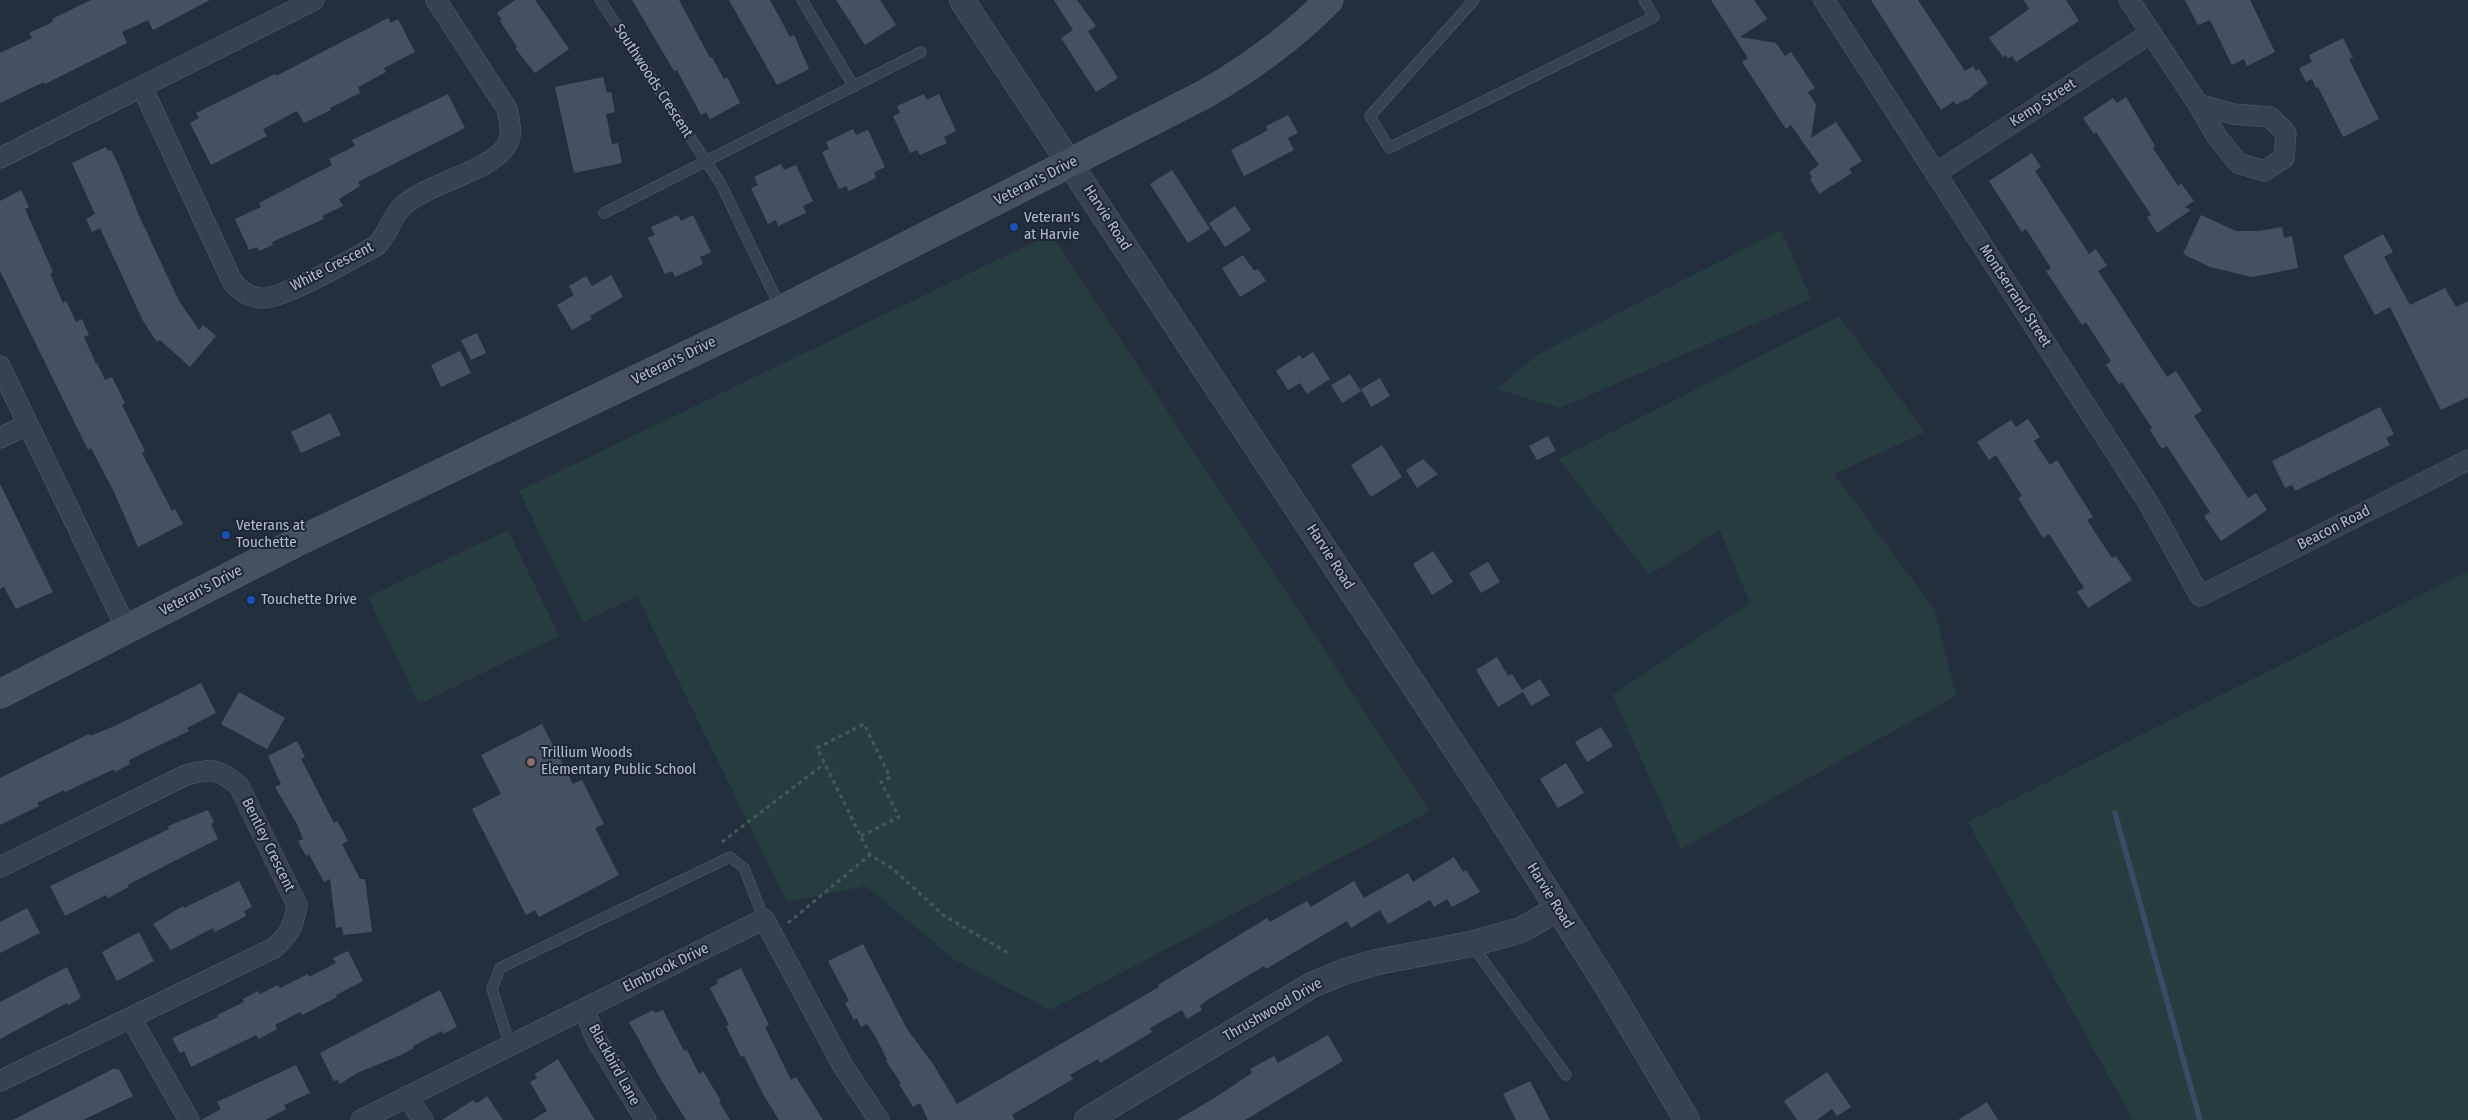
<!DOCTYPE html>
<html>
<head>
<meta charset="utf-8">
<style>
  body { margin:0 }
  canvas { display:block; background:#242f3e }
</style>
</head>
<body>
<canvas width="2468" height="1120"></canvas>
<script>
const ctx = document.querySelector('canvas').getContext('2d');
ctx.lineJoin = 'round';
function paint(path, color) { ctx.fillStyle = color; ctx.fill(path, 'evenodd'); }
function trace(path, color, width, dash) { ctx.strokeStyle = color; ctx.lineWidth = width; ctx.lineCap = dash ? 'butt' : 'round'; ctx.setLineDash(dash || []); ctx.stroke(path); }
function write(font, color, halo, rows, align = 'center') {
  ctx.font = font + ' "Fira Sans Condensed",sans-serif'; ctx.lineWidth = 4; ctx.setLineDash([]); ctx.textBaseline = 'middle'; ctx.strokeStyle = halo; ctx.fillStyle = color; for (const [text, x, y, turn = 0] of rows) {
    ctx.save(); ctx.translate(x, y); ctx.rotate((+turn || 0) * Math.PI / 180); ctx.textAlign = isNaN(turn) ? turn : align; if (halo) ctx.strokeText(text, 0, 0); ctx.fillText(text, 0, 0); ctx.restore();
  }
}
const green = new Path2D(`
  M1781,230L1811,299L1560,408L1497,389L1537,355Z
  M1051,234L1430,811L1050,1010L955,960L866,886L787,902L637,596L583,622L519,491Z
  M1839,316L1925,432L1834,474L1934,609L1956,696L1681,849L1613,695L1750,603L1720,530L1649,575L1559,459Z
  M508,530L559,636L419,704L368,597Z
  M2468,571V1120H2133L1968,822Z`);
const stream = new Path2D(`
  M2115,813L2200,1120`);
const building = new Path2D(`
  M91,0H210L153,30L148,20L122,32L127,43L45,84L44,82L0,103V53L32,38L29,33L53,22L52,19Z
  M515,0H535L569,49L535,73L515,48L517,47L500,21L502,20L497,13Z
  M632,0H679L710,58L712,57L724,79L727,77L740,103L710,119L706,112L701,115L677,70L674,71Z
  M729,0H770L790,37L794,35L809,69L777,85Z
  M836,0H880L896,25L865,45Z
  M1054,0H1077L1096,26L1088,31L1118,78L1096,92L1061,38L1073,30Z
  M1711,0H1754L1767,19L1740,37L1776,43L1785,56L1791,52L1815,88L1808,92L1816,105L1811,138L1836,122L1862,161L1849,169L1852,173L1819,194L1810,179L1812,177L1809,172L1819,165L1791,125L1786,129L1742,62L1748,58Z
  M1871,0H1918L1965,71L1973,66L1976,71L1979,69L1988,83L1967,100L1966,99L1956,105L1954,101L1941,110Z
  M2024,0H2066L2079,21L2016,62L2012,56L2008,59L2006,55L2003,57L1989,38L2029,9Z
  M2185,0H2250L2275,52L2247,66L2244,59L2232,65L2210,20L2198,25Z
  M388,18L391,23L398,19L415,52L384,68L386,72L358,87L360,93L330,108L331,110L304,123L297,111L263,129L267,136L211,165L190,123L199,118L196,113L275,74L276,76Z
  M2343,38L2353,58L2349,59L2379,119L2343,137L2318,87L2316,88L2312,79L2306,82L2299,68L2312,62L2309,55Z
  M603,77L607,93L611,92L615,112L606,114L612,144L618,143L622,163L574,173L555,87Z
  M448,94L465,128L358,182L360,186L339,199L343,206L322,216L324,219L272,242L273,245L259,251L257,247L249,250L235,219L261,207L259,203L332,165L329,159L355,146L352,140Z
  M924,94L927,100L939,94L956,131L944,137L947,143L920,155L917,150L910,153L893,116L900,113L897,106Z
  M2126,97L2155,146L2153,148L2178,186L2181,183L2194,201L2185,207L2191,210L2157,233L2147,217L2151,215L2096,132L2094,134L2083,118L2113,98L2117,103Z
  M1288,115L1298,133L1288,138L1294,150L1244,176L1231,150L1268,130L1266,126Z
  M853,129L856,135L868,130L885,167L874,172L876,178L849,191L846,186L839,189L822,152L829,149L826,142Z
  M106,147L108,151L111,150L119,166L140,218L179,301L199,330L203,325L216,336L190,367L160,340L157,342L143,321L100,228L92,232L86,219L95,214L72,163Z
  M2032,153L2041,167L2035,171L2089,254L2096,249L2107,266L2098,271L2167,377L2176,371L2202,411L2194,416L2248,498L2256,493L2267,510L2221,541L2204,516L2210,512L2167,446L2162,449L2150,430L2152,428L2122,382L2119,384L2106,365L2111,361L2086,322L2082,325L2046,271L2051,268L2026,229L2022,232L1989,181Z
  M781,164L784,170L796,165L813,201L803,206L806,213L778,226L776,220L768,224L751,188L758,185L754,177Z
  M1172,170L1210,229L1188,243L1150,184Z
  M21,190L29,207L25,209L53,272L50,274L63,303L66,301L76,322L82,319L89,335L84,337L96,364L97,363L105,380L112,377L125,403L122,405L145,451L142,453L172,511L175,509L183,524L138,547L114,492L91,448L88,450L0,271V201Z
  M1235,206L1251,230L1225,247L1209,223Z
  M678,215L681,221L693,215L711,252L700,257L703,264L675,277L672,271L665,274L648,238L655,235L651,227Z
  M2201,215L2236,231H2259L2282,227L2284,238L2292,236L2298,268L2252,277L2210,267L2183,254Z
  M2383,234L2393,252L2384,257L2410,305L2445,288L2456,307L2468,301V397L2441,410L2390,307L2375,315L2343,256Z
  M1243,255L1254,271L1258,269L1266,281L1240,297L1222,268Z
  M611,275L623,297L590,316L592,319L572,330L557,305L574,295L569,286L586,276L592,286Z
  M477,333L486,353L471,360L461,340Z
  M460,351L471,373L441,387L431,365Z
  M1313,352L1330,379L1307,394L1300,383L1288,390L1276,371L1300,355L1302,359Z
  M1350,374L1361,391L1342,403L1331,385Z
  M1380,378L1390,396L1371,407L1361,389Z
  M2380,407L2394,434L2386,438L2390,445L2295,491L2292,485L2285,488L2272,461Z
  M330,413L341,435L301,453L291,432Z
  M2028,419L2040,437L2034,441L2050,465L2057,460L2093,517L2087,520L2112,558L2116,556L2132,580L2088,608L2077,592L2084,588L2049,534L2043,538L2018,498L2022,496L1996,455L1989,460L1977,442L2011,420L2016,427Z
  M1548,436L1556,451L1537,460L1529,446Z
  M1382,445L1402,477L1371,497L1351,465Z
  M1423,459L1438,474L1417,488L1406,470Z
  M0,484L53,592L16,609L4,587L0,589Z
  M1433,551L1453,582L1432,595L1413,564Z
  M1488,562L1500,582L1481,593L1469,573Z
  M1497,657L1508,676L1512,674L1523,692L1498,707L1476,670Z
  M1540,679L1550,695L1531,706L1522,690Z
  M201,683L216,713L187,728L189,731L129,760L130,764L115,772L114,769L65,792L64,790L37,803L39,806L0,825V778L89,734L90,736L117,725Z
  M239,692L285,718L267,749L221,724Z
  M542,724L573,784L582,780L604,824L595,828L619,875L539,917L535,910L526,915L472,809L501,794L481,755Z
  M1601,727L1613,746L1587,762L1575,742Z
  M297,741L305,757L301,759L334,823L337,821L348,841L342,844L360,879H365L372,932L343,935L342,927L336,928L330,879L324,882L309,854L306,856L298,841L303,839L298,826L275,787L281,784L268,756Z
  M1566,763L1584,793L1558,808L1540,779Z
  M208,810L214,822L211,824L218,839L127,885L129,887L108,898L106,895L65,916L50,886L169,829L168,826Z
  M1454,857L1463,872L1466,870L1480,892L1452,907L1447,899L1434,907L1430,900L1388,924L1380,910L1351,928L1347,921L1266,969L1264,966L1207,1000L1200,1006L1202,1010L1187,1019L1182,1010L1150,1028L1152,1032L1100,1063L1098,1059L1070,1075L1073,1079L1012,1115L1015,1120H928L920,1103L913,1107L899,1084L901,1083L886,1061L887,1060L877,1039L867,1024L861,1027L857,1018L854,1020L845,1003L849,1001L828,961L863,944L907,1029L933,1064L957,1104L1159,987L1158,985L1267,918L1270,922L1307,901L1311,907L1354,881L1364,898L1408,873L1413,882Z
  M239,881L252,907L244,911L246,916L215,932L213,928L171,950L153,924L183,906L184,908Z
  M27,908L40,933L0,953V922Z
  M139,932L154,961L117,981L102,952Z
  M348,951L363,981L336,995L337,997L302,1015L300,1012L275,1025L277,1029L259,1039L256,1035L191,1067L184,1051L180,1053L172,1038L218,1017L217,1015L244,1002L243,999L258,991L260,994L278,985L280,988L308,974L309,977L336,963L333,958Z
  M67,967L81,998L68,1005L67,1003L0,1039V1002Z
  M741,968L769,1025L765,1027L791,1080L796,1077L823,1120H779L763,1094L744,1056L741,1057L726,1026L729,1025L710,988L718,983L717,980Z
  M440,990L457,1027L443,1034L442,1031L413,1046L414,1048L401,1055L357,1073L340,1084L338,1080L334,1081L320,1053Z
  M653,1010L655,1013L663,1010L684,1051L687,1050L699,1074L703,1071L721,1101L719,1102L730,1120H686L663,1083L629,1022Z
  M1328,1035L1343,1061L1245,1120H1177L1216,1097L1252,1073L1250,1069L1274,1056L1278,1063Z
  M558,1059L571,1081L595,1120H532L547,1111L530,1082L537,1078L535,1074Z
  M296,1065L310,1093L284,1105L286,1109L265,1120H201L221,1109L217,1102Z
  M115,1068L117,1070L119,1069L133,1096L83,1120H13Z
  M1827,1072L1851,1107L1837,1116L1832,1109L1817,1120H1797L1784,1101Z
  M1530,1081L1550,1120H1516L1503,1094Z
  M487,1096L503,1120H442L473,1100L475,1103L479,1102Z
  M1987,1102L1998,1120H1958Z`);
const path = new Path2D(`
  M861,836L899,817L881,782L890,777L864,724L817,748L870,855
  M722,842L824,764
  M788,923L870,855L892,868L943,915L1010,954`);
const service = new Path2D(`
  M600,0L721,184L781,309
  M802,0L854,87
  M1474,0L1370,116L1389,148L1654,17L1644,0
  M604,213L921,52
  M1472,945L1566,1075
  M510,1045L492,989L500,968L730,857L744,868L764,919`);
const minor = new Path2D(`
  M1824,0L2149,504L2200,596L2468,460
  M2129,0L2198,104L2217,137L2238,163L2264,171L2284,158L2286,133L2270,117L2233,114L2198,104
  M142,87L233,283C242,291 247,296 259,298C281,301 353,258 376,246C388,235 390,220 401,208C423,184 490,172 506,146C514,135 509,120 507,109L436,0
  M0,158L314,0
  M1936,173L2151,33
  M0,366L127,630
  M0,438L28,424
  M0,867L186,775C211,768 219,768 239,786L297,905C294,925 289,935 274,948L0,1081
  M584,1009L596,1039L646,1120
  M131,1018L189,1120
  M407,1096L423,1120
  M361,1120L764,919L843,1066L879,1120`);
const tertiary = new Path2D(`
  M962,0L1483,790L1604,981L1687,1120
  M1087,1120L1312,985L1343,972L1377,962L1471,944L1521,930L1558,909`);
const secondary = new Path2D(`
  M0,694L295,543L781,310L1205,94C1250,68 1293,37 1329,0`);
const markers = [
  [1014,227,5,"#1a4fb4"],
  [226,535,5,"#1a4fb4"],
  [251,600,5,"#1a4fb4"],
  [531,762,5,"#8d6e63"]
];
const streetNames = [
  ["Southwoods Crescent",653,81,57],
  ["Kemp Street",2043,103,-33],
  ["Veteran's Drive",1036,181,-27],
  ["Harvie Road",1107,218,57],
  ["White Crescent",332,267,-27],
  ["Montserrand Street",2015,296,57],
  ["Veteran's Drive",674,361,-26],
  ["Beacon Road",2334,528,-27],
  ["Harvie Road",1330,557,57],
  ["Veteran's Drive",201,591,-28],
  ["Bentley Crescent",268,845,64],
  ["Harvie Road",1550,896,58],
  ["Elmbrook Drive",666,968,-26],
  ["Thrushwood Drive",1273,1010,-30],
  ["Blackbird Lane",614,1065,61]
];
const poiNames = [
  ["Veteran's",1024,218],
  ["at Harvie",1024,235],
  ["Veterans at",236,526],
  ["Touchette",236,543],
  ["Touchette Drive",261,600],
  ["Trillium Woods",541,753],
  ["Elementary Public School",541,770]
];
paint(green, '#263c3f');
trace(stream, '#394c67', 5.5);
paint(building, '#455162');
trace(service, '#565f6c', 11);
trace(minor, '#565f6c', 21);
trace(tertiary, '#565f6c', 26);
trace(secondary, '#565f6c', 29);
trace(path, '#44595c', 3, [4, 4]);
trace(service, '#38414e', 10);
trace(minor, '#38414e', 20);
trace(tertiary, '#38414e', 25);
trace(secondary, '#465061', 28);
for (const [x, y, r, color] of markers) { const dot = new Path2D(); dot.arc(x, y, r, 0, 2 * Math.PI); ctx.fillStyle = color; ctx.fill(dot); trace(dot, '#1d2633', 2); }
write('15px', '#b4bcc9', '#1d2633', streetNames);
write('15px', '#b4bcc9', '#1d2633', poiNames, 'left');
</script>
</body>
</html>
